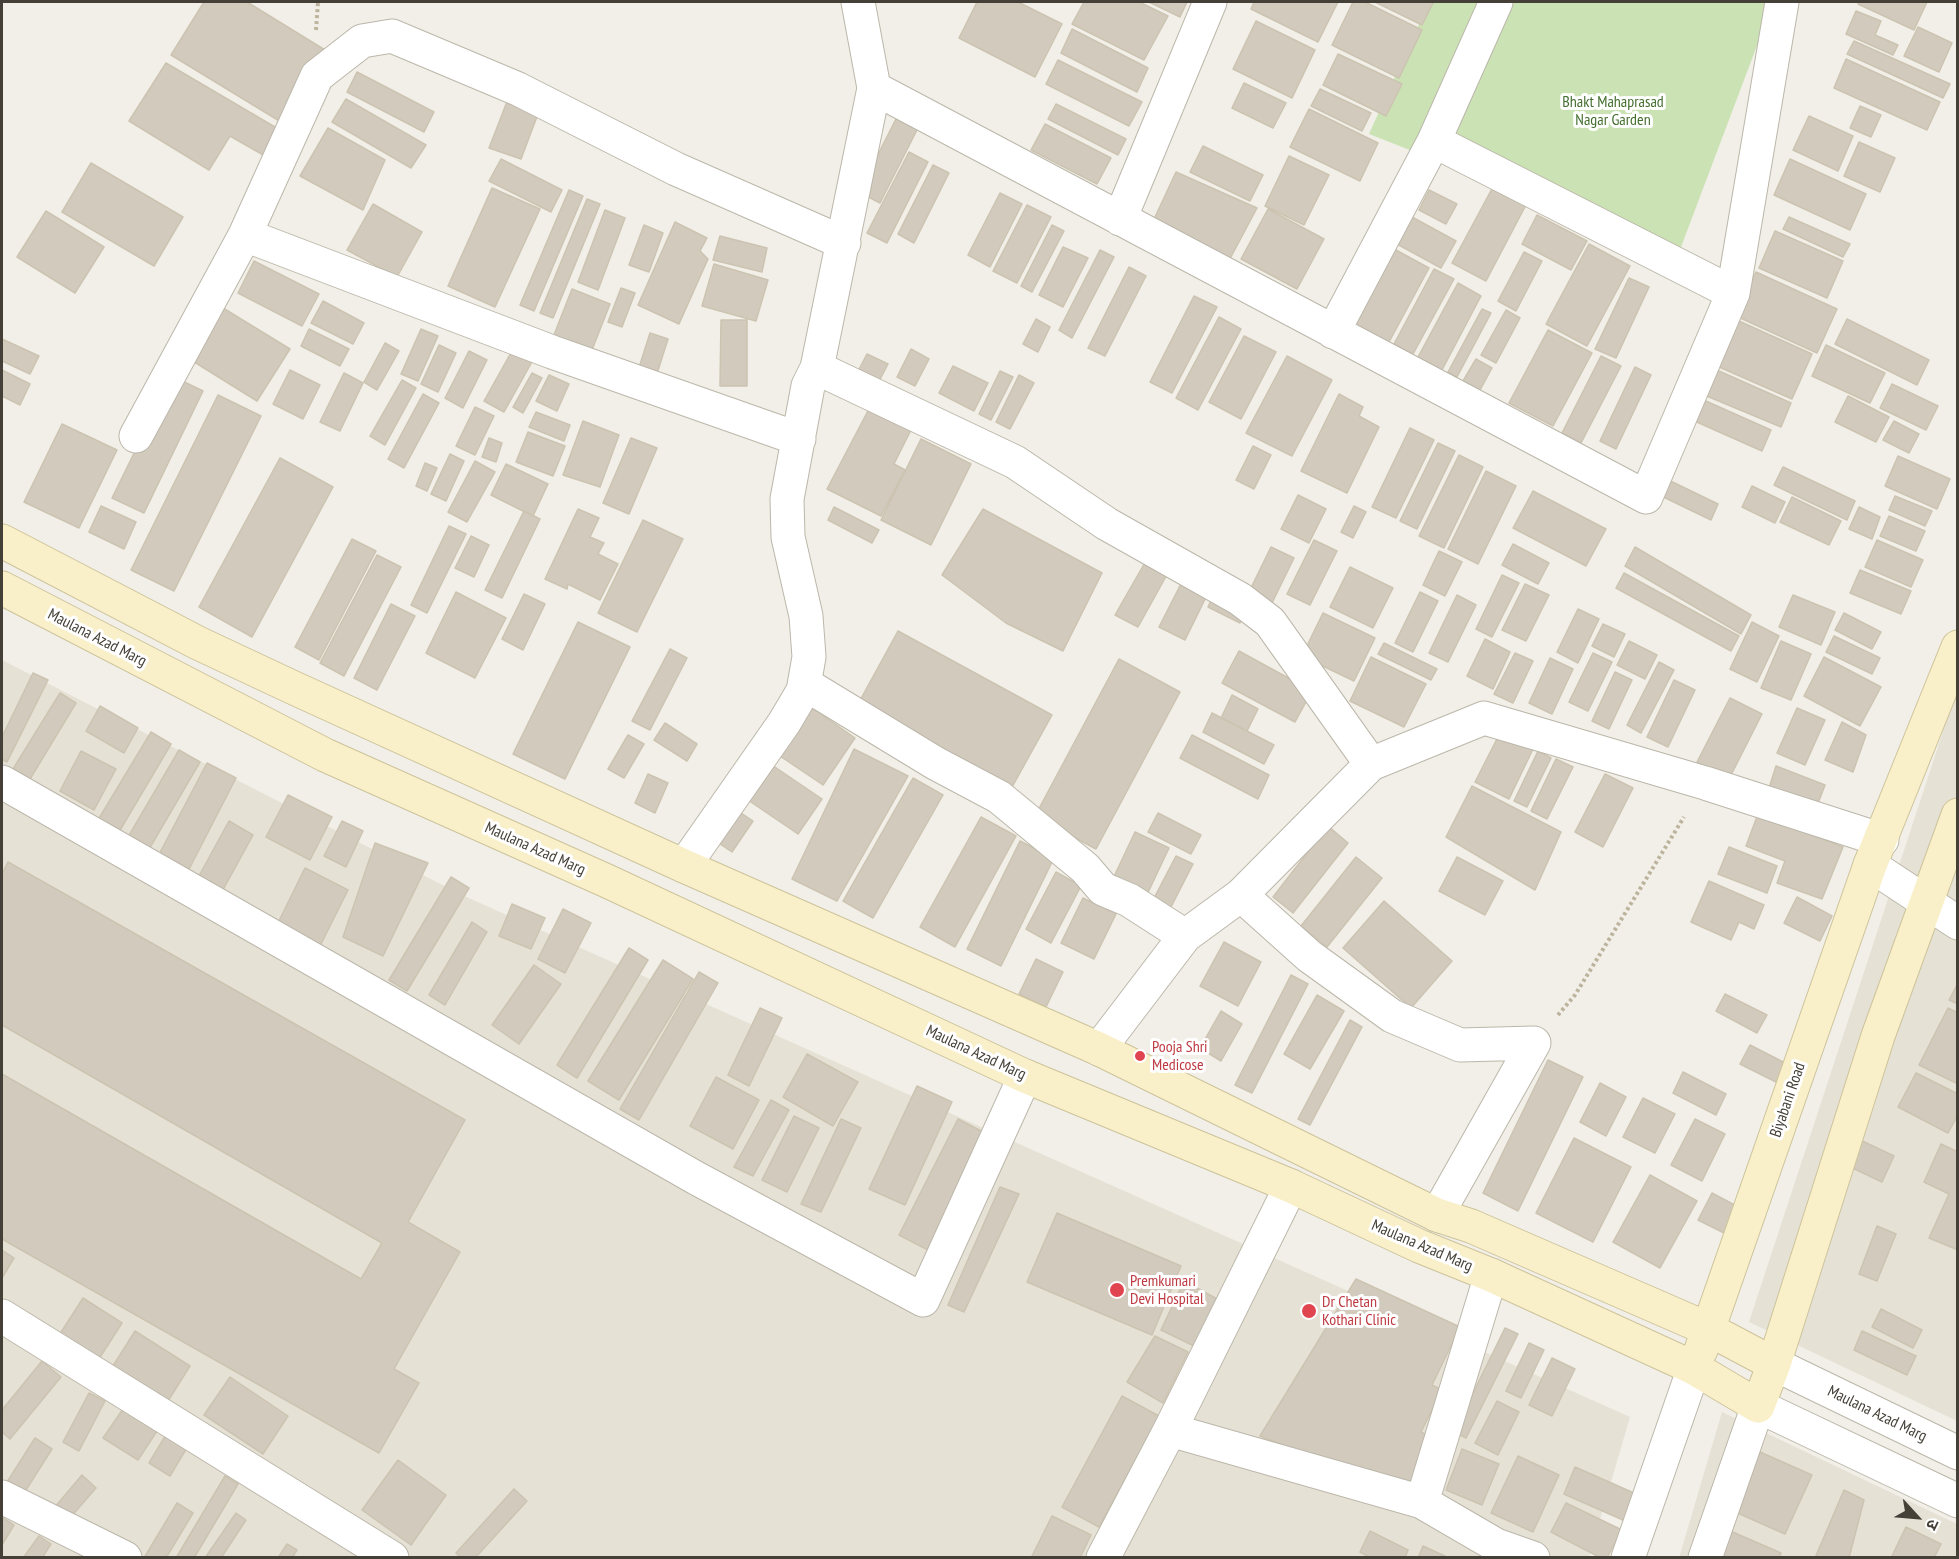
<!DOCTYPE html>
<html>
<head>
<meta charset="utf-8">
<style>
  body { margin:0 }
  #map { position:relative; width:1959px; height:1559px; overflow:hidden; background:#f1efe7; font-family:"PT Sans Narrow","Noto Sans Devanagari",sans-serif }
  canvas { display:block }
  .frame { position:absolute; inset:0; border:3px solid #443f37; pointer-events:none }
  .north { position:absolute; left:1887px; top:1487px; width:60px; height:60px; -webkit-text-stroke:4px #fff; paint-order:stroke; rotate:116deg; font-size:16px; font-weight:700; line-height:24px; text-align:center; color:#443f37 }
  .north::after { content:''; display:block; margin:auto; width:21px; height:27px; background:#443f37; clip-path:polygon(50% 0,100% 100%,50% 72%,0 100%) }
</style>
</head>
<body>
<div id="map">
<canvas width="1959" height="1559"></canvas>
<div class="frame"></div>
<div class="north">उ</div>
</div>
<script>
const ctx = document.querySelector('canvas').getContext('2d');
ctx.lineJoin = 'round';
function paint(path, color) { ctx.fillStyle = color; ctx.fill(path, 'evenodd'); }
function trace(path, color, width, dash) { ctx.strokeStyle = color; ctx.lineWidth = width; ctx.lineCap = dash ? 'butt' : 'round'; ctx.setLineDash(dash || []); ctx.stroke(path); }
function write(font, color, halo, rows, align = 'center') {
  ctx.font = font + ' "PT Sans Narrow",sans-serif'; ctx.lineWidth = 6; ctx.setLineDash([]); ctx.textBaseline = 'middle'; ctx.strokeStyle = halo; ctx.fillStyle = color; for (const [text, x, y, turn = 0] of rows) {
    ctx.save(); ctx.translate(x, y); ctx.rotate((+turn || 0) * Math.PI / 180); ctx.textAlign = isNaN(turn) ? turn : align; if (halo) ctx.strokeText(text, 0, 0); ctx.fillText(text, 0, 0); ctx.restore();
  }
}
const residential = new Path2D(`
  M2,660L462,895L1630,1417L1589,1557H2Z
  M1957,689V1421L1749,1322Z
  M1722,1412L1957,1524V1557L1679,1558Z`);
const green = new Path2D(`
  M1429,2H1776L1764,27L1678,255L1369,134Z`);
const building = new Path2D(`
  M204,2H247L325,50L281,122L171,55Z
  M977,2H1018L1062,24L1035,77L959,38Z
  M1084,2H1139L1168,16L1144,60L1072,24Z
  M1149,2H1187L1180,17Z
  M1254,2H1338L1318,42L1251,9Z
  M1353,2H1365L1422,30L1399,78L1332,45Z
  M1375,2H1431L1433,3L1422,25Z
  M1859,2H1927L1914,30L1858,4Z
  M1856,11L1881,21L1875,35L1898,45L1893,55L1846,34Z
  M1256,21L1315,50L1292,98L1233,69Z
  M1918,27L1952,43L1939,72L1904,56Z
  M1072,29L1148,68L1137,92L1061,53Z
  M1854,41L1950,84L1943,98L1847,54Z
  M1338,54L1402,84L1386,116L1323,85Z
  M1846,59L1940,102L1927,130L1834,88Z
  M1058,60L1142,102L1129,126L1046,84Z
  M166,63L280,130L265,156L230,136L209,170L129,121Z
  M357,72L434,112L424,132L347,92Z
  M1244,83L1286,103L1273,128L1232,108Z
  M1320,89L1371,113L1362,131L1311,106Z
  M510,94L541,106L521,159L489,148Z
  M346,99L426,145L411,168L332,122Z
  M1056,104L1126,139L1118,155L1048,119Z
  M1860,106L1881,115L1871,137L1850,128Z
  M1309,109L1378,143L1360,181L1290,147Z
  M899,113L920,124L880,203L859,192Z
  M1809,116L1853,136L1838,171L1793,150Z
  M1045,124L1111,158L1097,184L1031,150Z
  M328,128L385,160L363,210L300,176Z
  M1859,142L1895,158L1880,192L1844,176Z
  M1203,146L1263,175L1250,201L1190,172Z
  M909,152L928,162L887,243L867,233Z
  M1289,156L1329,175L1304,225L1265,206Z
  M501,159L562,190L551,212L489,181Z
  M1790,159L1866,194L1850,230L1774,195Z
  M91,163L183,217L154,266L62,212Z
  M933,165L949,173L914,243L898,234Z
  M1176,172L1257,208L1224,270L1149,230Z
  M1494,185L1527,203L1486,281L1452,263Z
  M492,188L540,209L495,307L448,286Z
  M569,190L583,196L534,311L520,305Z
  M1429,190L1457,204L1446,224L1419,210Z
  M1000,193L1022,204L990,267L968,255Z
  M587,199L600,204L553,318L540,313Z
  M373,204L422,232L397,277L347,250Z
  M1027,205L1051,217L1017,283L993,271Z
  M1268,209L1324,239L1297,289L1241,259Z
  M605,210L625,218L598,290L578,282Z
  M46,211L104,247L75,293L17,257Z
  M1537,215L1587,241L1571,270L1522,244Z
  M1412,217L1456,241L1441,268L1397,244Z
  M1789,217L1850,244L1843,257L1783,229Z
  M675,222L707,238L700,251L708,259L679,324L638,305Z
  M644,225L663,233L649,272L629,265Z
  M1052,225L1064,231L1032,292L1021,286Z
  M1775,231L1843,261L1827,298L1759,268Z
  M720,236L767,248L762,272L713,260Z
  M1589,244L1630,266L1587,346L1546,324Z
  M1063,247L1088,258L1063,307L1039,295Z
  M1394,249L1429,268L1389,342L1354,324Z
  M1100,250L1114,257L1072,338L1059,330Z
  M1524,252L1542,261L1516,311L1498,301Z
  M254,261L319,294L302,326L238,293Z
  M714,264L768,280L756,321L702,306Z
  M1129,267L1146,276L1105,356L1088,348Z
  M1434,269L1454,279L1413,354L1394,344Z
  M1756,272L1837,309L1817,353L1736,316Z
  M1629,278L1649,287L1616,358L1595,349Z
  M1458,283L1481,296L1442,370L1418,357Z
  M621,288L635,293L622,327L608,322Z
  M572,289L610,304L590,355L552,340Z
  M1194,296L1217,307L1172,393L1150,382Z
  M323,301L364,323L353,344L311,323Z
  M223,308L290,349L257,401L191,360Z
  M1482,309L1491,313L1457,377L1448,372Z
  M1506,310L1520,318L1496,363L1481,355Z
  M1219,317L1241,329L1198,410L1176,398Z
  M1730,317L1812,354L1792,399L1710,363Z
  M1036,319L1050,327L1038,352L1023,344Z
  M1847,319L1929,360L1917,385L1835,344Z
  M721,320H747V386H720Z
  M309,329L349,349L340,366L301,346Z
  M421,329L438,336L418,381L401,374Z
  M1548,330L1592,353L1553,426L1509,403Z
  M650,333L668,339L654,383L636,377Z
  M1244,336L1276,352L1241,419L1209,402Z
  M2,339L39,356L30,374L2,361Z
  M385,343L399,351L377,390L364,382Z
  M439,345L456,353L438,392L421,384Z
  M1826,345L1885,373L1870,403L1812,376Z
  M513,349L533,360L504,412L484,401Z
  M911,349L929,359L915,386L897,377Z
  M469,351L487,360L463,408L445,398Z
  M867,354L888,364L876,387L855,377Z
  M1287,356L1332,380L1292,456L1246,433Z
  M1601,356L1621,366L1581,443L1562,433Z
  M1476,359L1492,368L1480,390L1463,381Z
  M953,366L988,383L974,411L939,393Z
  M1635,367L1651,375L1616,449L1600,441Z
  M1710,367L1791,403L1781,427L1697,392Z
  M2,370L30,384L20,405L2,396Z
  M290,370L320,385L303,419L273,404Z
  M1000,371L1013,377L991,420L979,414Z
  M344,373L363,383L340,431L320,422Z
  M532,373L542,378L523,413L513,407Z
  M549,375L569,384L557,411L536,401Z
  M1019,375L1034,383L1010,429L996,422Z
  M172,376L203,391L144,513L112,498Z
  M402,380L416,388L385,445L370,436Z
  M1892,384L1938,406L1926,430L1880,408Z
  M423,394L439,403L404,468L388,459Z
  M1339,394L1363,407L1359,416L1379,427L1347,493L1301,471Z
  M218,395L261,416L174,591L131,570Z
  M1848,396L1889,417L1876,442L1835,422Z
  M1699,398L1771,430L1762,451L1690,419Z
  M475,407L494,416L475,455L456,446Z
  M870,407L912,428L894,464L905,470L881,516L827,489Z
  M536,412L570,425L564,441L529,427Z
  M583,421L619,435L600,487L563,475Z
  M1894,421L1919,434L1909,453L1883,440Z
  M62,424L117,450L79,528L24,502Z
  M1410,428L1434,440L1396,518L1372,507Z
  M528,432L565,446L553,476L516,462Z
  M489,438L502,443L496,462L482,457Z
  M631,438L657,448L629,514L603,503Z
  M921,439L971,464L931,545L881,520Z
  M1438,443L1455,451L1417,529L1400,521Z
  M1253,446L1271,455L1254,489L1236,480Z
  M450,454L464,461L446,501L431,494Z
  M1459,455L1483,467L1444,548L1419,536Z
  M1898,456L1950,479L1937,509L1885,486Z
  M280,458L333,487L252,637L199,607Z
  M475,461L495,472L467,522L448,512Z
  M425,463L437,468L427,491L416,486Z
  M506,464L548,484L533,516L491,495Z
  M1783,467L1855,501L1847,520L1774,485Z
  M1486,471L1516,486L1478,564L1448,549Z
  M1658,475L1718,504L1711,520L1651,491Z
  M1752,486L1785,502L1775,523L1742,507Z
  M1533,491L1606,529L1586,566L1513,528Z
  M1298,495L1326,509L1309,543L1281,529Z
  M1895,496L1932,511L1925,526L1889,510Z
  M1792,497L1841,521L1829,545L1780,522Z
  M101,506L136,522L124,549L89,532Z
  M1354,506L1366,512L1353,538L1341,532Z
  M834,507L879,530L872,543L828,520Z
  M1859,507L1880,517L1872,539L1849,529Z
  M578,509L599,518L590,537L604,543L598,554L618,564L600,600L568,584L567,589L545,579Z
  M983,509L1102,573L1063,651L1006,623L942,575Z
  M524,511L540,519L502,598L485,590Z
  M1889,516L1925,531L1916,551L1880,536Z
  M643,520L683,539L637,632L598,613Z
  M449,526L466,534L427,613L411,605Z
  M471,536L489,545L474,577L455,568Z
  M352,539L376,551L319,660L295,647Z
  M1314,540L1337,551L1310,605L1287,594Z
  M1877,540L1923,560L1911,587L1865,567Z
  M1513,544L1549,563L1538,584L1502,565Z
  M1271,547L1294,558L1270,607L1247,596Z
  M1635,547L1751,615L1741,634L1625,566Z
  M1439,551L1462,562L1445,596L1423,585Z
  M377,555L401,567L344,676L320,663Z
  M1147,559L1169,571L1138,627L1115,615Z
  M1350,567L1393,588L1373,628L1330,607Z
  M1860,570L1911,591L1901,614L1850,593Z
  M1624,573L1739,636L1731,651L1616,588Z
  M1186,574L1211,587L1185,640L1159,627Z
  M1502,575L1519,583L1492,637L1476,629Z
  M1525,584L1549,595L1526,641L1502,630Z
  M456,592L506,618L475,678L426,653Z
  M1215,592L1247,608L1240,623L1208,607Z
  M1420,592L1438,601L1413,652L1395,643Z
  M524,594L545,604L523,650L502,639Z
  M1457,595L1476,605L1448,662L1429,653Z
  M1793,595L1835,612L1821,645L1779,627Z
  M391,604L415,616L377,690L354,678Z
  M1578,609L1599,619L1578,663L1557,652Z
  M1323,613L1375,638L1354,681L1302,656Z
  M1844,613L1881,632L1872,649L1835,630Z
  M578,622L630,647L565,779L513,754Z
  M1752,622L1779,636L1757,682L1730,669Z
  M1603,624L1625,634L1614,657L1592,646Z
  M898,631L1052,715L1011,789L858,704Z
  M1834,636L1880,658L1872,674L1826,652Z
  M1485,639L1510,652L1493,689L1467,676Z
  M1629,641L1657,655L1645,679L1617,665Z
  M1781,641L1811,654L1791,700L1761,688Z
  M1384,643L1437,669L1431,680L1378,654Z
  M670,649L687,658L650,730L632,721Z
  M1239,651L1312,691L1295,722L1222,683Z
  M1515,653L1533,661L1513,703L1494,694Z
  M1593,653L1612,662L1588,711L1569,702Z
  M1371,657L1426,684L1404,727L1350,701Z
  M1824,657L1881,687L1860,726L1804,696Z
  M1550,658L1573,669L1552,714L1529,703Z
  M1119,659L1180,692L1096,849L1035,816Z
  M1659,662L1674,670L1641,733L1627,725Z
  M1615,672L1632,680L1609,729L1592,721Z
  M33,673L48,680L7,762L2,759V737Z
  M1674,680L1695,690L1668,747L1647,737Z
  M60,693L76,703L30,779L13,769Z
  M1232,695L1258,709L1247,731L1221,718Z
  M1730,698L1762,714L1729,779L1697,762Z
  M804,702L855,738L823,785L771,750Z
  M100,706L138,728L124,753L86,731Z
  M1797,708L1825,720L1805,765L1777,753Z
  M1212,713L1274,745L1264,764L1203,732Z
  M1842,722L1866,735L1853,772L1825,760Z
  M665,723L697,744L687,761L654,740Z
  M1501,731L1534,747L1509,799L1475,782Z
  M151,732L171,744L116,837L95,825Z
  M628,735L644,744L624,778L608,769Z
  M1192,735L1269,775L1258,799L1180,758Z
  M854,749L908,776L837,901L792,879Z
  M179,750L200,762L145,856L124,844Z
  M81,751L116,769L94,810L60,791Z
  M1538,751L1551,758L1527,807L1514,801Z
  M1556,759L1573,767L1547,819L1531,811Z
  M207,763L236,778L185,877L155,862Z
  M769,763L822,799L798,834L745,798Z
  M1776,766L1825,785L1817,806L1769,788Z
  M648,774L668,783L655,813L635,803Z
  M1605,774L1633,788L1603,847L1575,832Z
  M913,778L943,795L873,918L843,901Z
  M1472,786L1561,832L1535,890L1446,837Z
  M288,795L332,817L310,860L266,837Z
  M738,811L753,821L732,852L717,842Z
  M1158,813L1201,835L1191,854L1148,832Z
  M1758,814L1843,847L1822,899L1777,883L1785,861L1746,846Z
  M981,817L1016,836L955,947L920,927Z
  M229,821L253,835L218,899L194,885Z
  M342,821L363,831L346,867L324,856Z
  M1328,826L1348,843L1293,913L1273,897Z
  M1135,832L1169,848L1144,901L1110,885Z
  M1020,841L1054,858L1001,966L967,949Z
  M375,843L428,863L383,956L343,937Z
  M1729,847L1777,866L1767,893L1718,874Z
  M1176,856L1193,864L1170,909L1153,900Z
  M1356,857L1382,878L1327,947L1301,926Z
  M1457,857L1503,881L1485,915L1439,891Z
  M8,862L465,1120L408,1222L460,1252L394,1369L419,1383L379,1453L2,1239V1074L361,1279L382,1243L2,1025V874Z
  M305,868L348,890L318,950L275,929Z
  M1056,872L1081,886L1051,943L1026,929Z
  M451,877L469,888L407,991L389,980Z
  M1709,881L1764,905L1754,929L1739,922L1731,940L1691,922Z
  M1797,897L1832,916L1820,941L1784,923Z
  M1083,898L1116,914L1094,959L1061,943Z
  M1384,901L1452,961L1411,1008L1343,948Z
  M512,904L545,918L531,949L499,936Z
  M563,909L591,923L565,973L538,959Z
  M472,922L487,932L445,1005L429,995Z
  M1224,942L1261,962L1238,1006L1200,986Z
  M629,948L648,960L577,1078L557,1065Z
  M1036,959L1063,972L1046,1007L1019,994Z
  M663,960L693,979L619,1100L588,1081Z
  M534,965L561,984L519,1044L492,1025Z
  M699,972L718,983L639,1120L620,1109Z
  M1291,975L1308,984L1252,1093L1235,1085Z
  M1958,983V1004L1949,1000Z
  M1725,994L1767,1015L1757,1033L1716,1011Z
  M1317,995L1344,1011L1310,1069L1284,1054Z
  M760,1008L782,1018L749,1086L728,1075Z
  M1948,1008L1958,1013V1084L1919,1065Z
  M1221,1011L1242,1024L1221,1061L1200,1048Z
  M1350,1020L1362,1027L1310,1125L1298,1119Z
  M1750,1045L1787,1064L1778,1083L1740,1064Z
  M807,1054L858,1082L833,1126L783,1097Z
  M1548,1060L1583,1077L1518,1211L1483,1193Z
  M1683,1072L1726,1094L1716,1115L1673,1093Z
  M1916,1073L1958,1094V1115L1948,1133L1898,1107Z
  M716,1077L759,1100L733,1149L690,1126Z
  M1600,1083L1626,1097L1606,1136L1580,1122Z
  M917,1086L952,1102L905,1205L869,1189Z
  M1643,1098L1675,1114L1655,1153L1623,1137Z
  M771,1100L789,1110L753,1176L734,1167Z
  M794,1116L819,1128L787,1192L762,1180Z
  M841,1119L861,1128L821,1212L801,1204Z
  M958,1119L987,1134L928,1250L899,1235Z
  M1695,1119L1725,1134L1702,1181L1671,1165Z
  M1574,1138L1631,1167L1593,1242L1536,1213Z
  M1858,1139L1894,1156L1882,1182L1846,1165Z
  M1941,1144L1958,1152V1250L1929,1238L1949,1194L1924,1182Z
  M1650,1175L1697,1201L1660,1268L1613,1242Z
  M1000,1187L1019,1194L964,1312L948,1305Z
  M1712,1193L1744,1210L1730,1236L1698,1220Z
  M1057,1213L1181,1266L1152,1335L1027,1282Z
  M1877,1226L1896,1234L1877,1281L1859,1274Z
  M2,1250L14,1258L2,1278Z
  M1356,1279L1460,1327L1432,1385L1442,1390L1421,1432L1433,1438L1407,1490L1380,1483L1260,1436Z
  M1184,1281L1219,1300L1194,1346L1161,1330Z
  M83,1298L122,1323L97,1362L58,1337Z
  M1881,1309L1922,1330L1913,1348L1872,1327Z
  M1505,1328L1518,1334L1466,1438L1454,1432Z
  M135,1331L190,1366L168,1401L113,1366Z
  M1862,1331L1916,1356L1907,1375L1854,1350Z
  M1155,1336L1188,1352L1163,1403L1127,1382Z
  M1529,1343L1544,1350L1521,1398L1506,1391Z
  M1552,1358L1575,1369L1552,1416L1529,1405Z
  M42,1361L61,1377L10,1439L2,1432V1410Z
  M230,1377L288,1416L263,1454L204,1415Z
  M89,1393L105,1401L79,1451L63,1442Z
  M1122,1396L1159,1416L1099,1527L1062,1507Z
  M1497,1401L1519,1412L1498,1455L1475,1443Z
  M123,1409L157,1431L138,1460L103,1438Z
  M167,1433L188,1446L170,1476L149,1463Z
  M35,1438L52,1449L19,1501L2,1490Z
  M1462,1449L1499,1464L1482,1505L1446,1490Z
  M1760,1452L1812,1475L1785,1534L1733,1511Z
  M1518,1456L1559,1475L1533,1532L1491,1513Z
  M398,1460L446,1495L411,1545L362,1510Z
  M1575,1467L1643,1497L1632,1524L1564,1494Z
  M82,1475L96,1488L62,1527L49,1514Z
  M225,1476L238,1484L194,1558H176Z
  M514,1489L527,1501L475,1558H461L456,1553Z
  M1844,1490L1864,1500L1849,1558H1815Z
  M177,1503L193,1513L166,1558H144Z
  M1566,1503L1622,1530L1607,1558H1601L1551,1532Z
  M236,1513L246,1520L221,1558H205Z
  M1052,1516L1091,1535L1080,1558H1031Z
  M2,1517L14,1525L2,1545Z
  M1721,1527L1781,1553L1779,1558H1718Z
  M1906,1527L1941,1544L1934,1558H1891Z
  M1370,1531L1408,1550L1405,1558H1371L1360,1552Z
  M39,1536L51,1544L42,1558H23Z
  M287,1544L297,1550L292,1558H278Z
  M1423,1546L1449,1558H1418Z`);
const path = new Path2D(`
  M316,30L318,2
  M1558,1015L1575,995L1684,817`);
const minor = new Path2D(`
  M874,88L1646,497L1733,293L1782,2
  M1434,141L1733,293
  M1120,219L1210,2
  M245,235L552,352L799,439
  M1333,332L1434,141L1496,2
  M817,368L1015,462L1107,524L1240,599L1270,622L1371,764
  M136,436L245,235L317,76L362,41L392,36L518,89L676,169L844,243
  M805,684L935,763L999,797L1085,868L1103,889L1129,900L1185,936
  M2,782L696,1178L923,1300L1025,1076
  M1870,865L1958,923
  M684,866L784,723L803,691L809,657L806,616L788,537L787,499L808,386L817,368L874,88L858,2
  M1241,895L1309,956L1392,1016L1460,1045L1534,1043L1437,1215
  M1099,1049L1185,936L1241,895L1371,764L1484,718L1705,783L1882,840
  M2,1316L392,1558
  M1170,1430L1422,1502L1496,1545L1533,1558
  M2,1497L125,1558
  M1422,1502L1491,1275
  M1103,1558L1170,1430L1291,1186`);
const tertiary = new Path2D(`
  M1774,1364L1958,1453
  M1628,1558L1694,1368
  M1705,1558L1758,1406L1958,1501`);
const secondary = new Path2D(`
  M2,541L198,643L294,688L684,866L1099,1049L1437,1215L1471,1226L1708,1329L1774,1364
  M2,588L325,755L607,881L1025,1076L1291,1186L1419,1246L1491,1275L1694,1368L1758,1406L1774,1364L1878,1036L1958,815
  M1701,1350L1870,865L1958,647`);
const markers = [
  [1140,1056,6,"#e0444e"],
  [1117,1290,8,"#e0444e"],
  [1309,1311,8,"#e0444e"]
];
const parkNames = [
  ["Bhakt Mahaprasad",1613,102],
  ["Nagar Garden",1613,120]
];
const streetNames = [
  ["Maulana Azad Marg",97,638,27],
  ["Maulana Azad Marg",535,849,24],
  ["Maulana Azad Marg",976,1053,25],
  ["Biyabani Road",1788,1100,-71],
  ["Maulana Azad Marg",1422,1246,23],
  ["Maulana Azad Marg",1877,1414,26]
];
const healthNames = [
  ["Pooja Shri",1152,1047],
  ["Medicose",1152,1065],
  ["Premkumari",1130,1281],
  ["Devi Hospital",1130,1299],
  ["Dr Chetan",1322,1302],
  ["Kothari Clinic",1322,1320]
];
paint(residential, '#e5e1d5');
paint(green, '#cae2b4');
paint(building, '#d2cbbd');
trace(building, '#ccc3b1', 1.5);
trace(minor, '#bcb7aa', 35);
trace(tertiary, '#bcb7aa', 35);
trace(secondary, '#cdc39b', 35);
trace(path, '#bcb39d', 4, [3, 3]);
trace(minor, '#fff', 33);
trace(tertiary, '#fff', 33);
trace(secondary, '#f9f0ca', 33);
for (const [x, y, r, color] of markers) { const dot = new Path2D(); dot.arc(x, y, r, 0, 2 * Math.PI); ctx.fillStyle = color; ctx.fill(dot); trace(dot, '#fff', 2); }
write('16px', '#446f30', '#fff', parkNames);
write('16px', '#443f37', '#fff', streetNames);
write('16px', '#be3a42', '#fff', healthNames, 'left');
</script>
</body>
</html>
